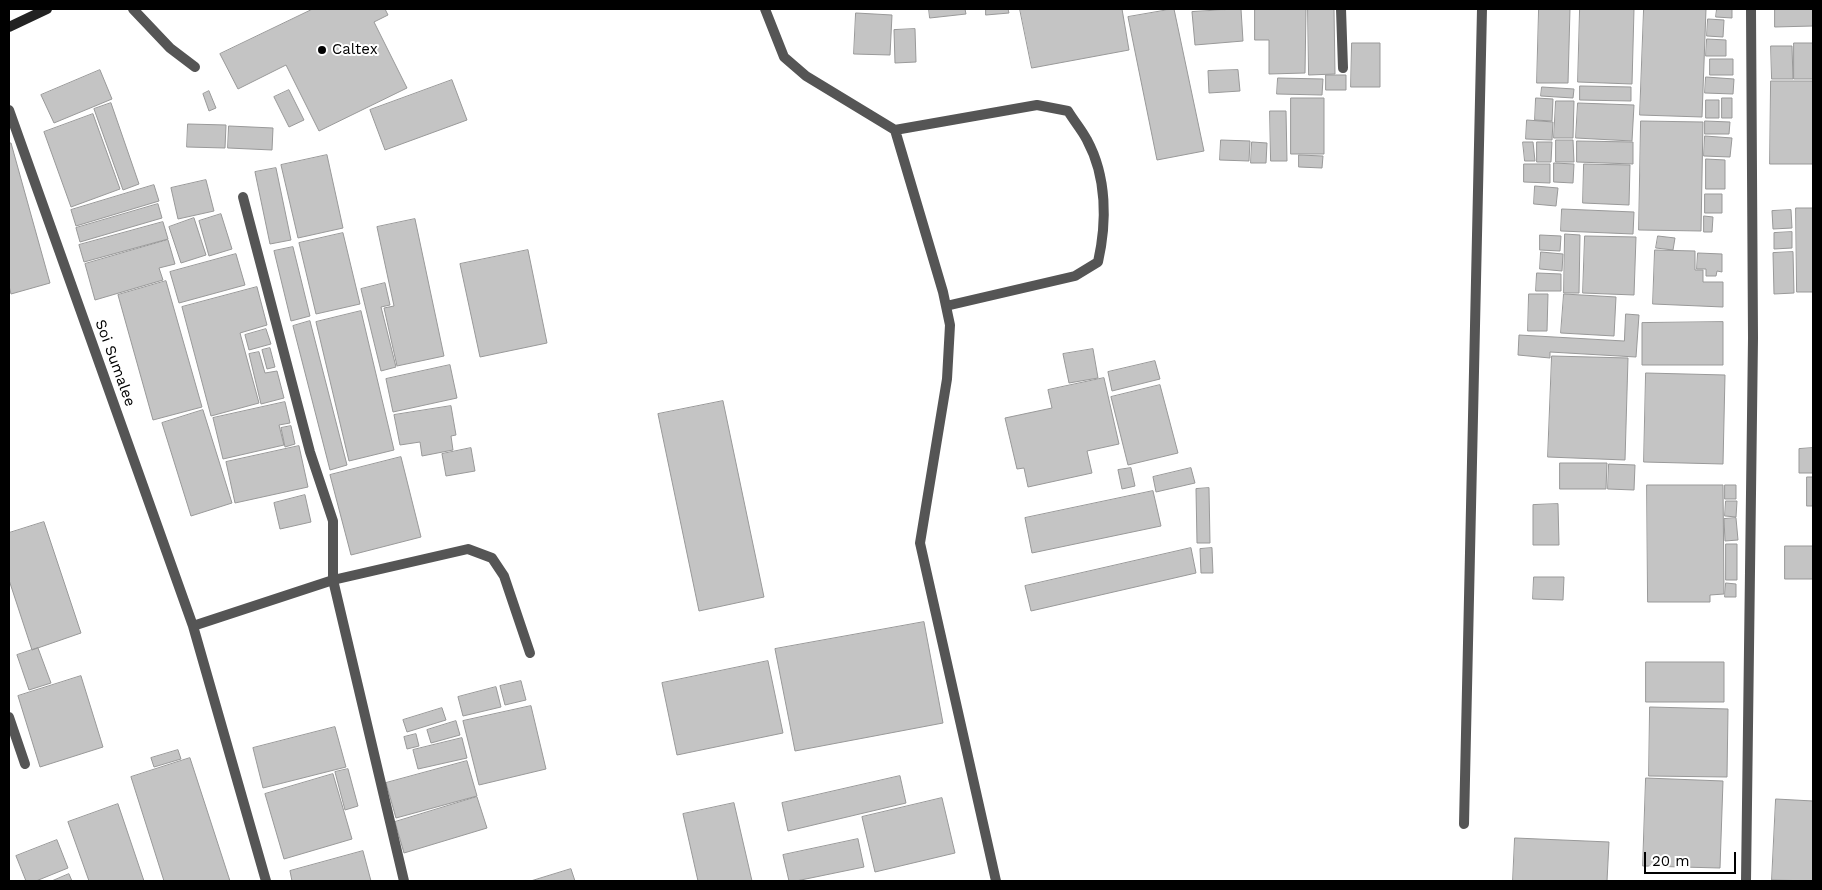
<!DOCTYPE html>
<html>
<head>
<meta charset="utf-8">
<style>
  body { margin:0 }
  #map { position:relative; width:1822px; height:890px; overflow:hidden; background:#fff; font-family:"Work Sans",sans-serif }
  canvas { display:block }
  .frame { position:absolute; inset:0; border:10px solid #000; pointer-events:none }
  .scale { position:absolute; left:1644px; top:852px; width:92px; height:22px; box-sizing:border-box; border:2px solid #000; border-top:0; padding-left:6px; font-size:15px; line-height:18px; white-space:nowrap; color:#000; -webkit-text-stroke:4px #fff; paint-order:stroke }
</style>
</head>
<body>
<div id="map">
<canvas width="1822" height="890"></canvas>
<div class="frame"></div>
<div class="scale">20 m</div>
</div>
<script>
const ctx = document.querySelector('canvas').getContext('2d');
ctx.lineJoin = 'round';
function paint(path, color) { ctx.fillStyle = color; ctx.fill(path, 'evenodd'); }
function trace(path, color, width, dash) { ctx.strokeStyle = color; ctx.lineWidth = width; ctx.lineCap = dash ? 'butt' : 'round'; ctx.setLineDash(dash || []); ctx.stroke(path); }
function write(font, color, halo, rows, align = 'center') {
  ctx.font = font + ' "Work Sans",sans-serif'; ctx.lineWidth = 4; ctx.setLineDash([]); ctx.textBaseline = 'middle'; ctx.strokeStyle = halo; ctx.fillStyle = color; for (const [text, x, y, turn = 0] of rows) {
    ctx.save(); ctx.translate(x, y); ctx.rotate((+turn || 0) * Math.PI / 180); ctx.textAlign = isNaN(turn) ? turn : align; if (halo) ctx.strokeText(text, 0, 0); ctx.fillText(text, 0, 0); ctx.restore();
  }
}
const building = new Path2D(`
  M313,9H385L388,15L374,22L407,88L319,131L286,65L238,89L220,54Z
  M929,9H965L966,14L930,18Z
  M986,9H1008L1009,13L986,15Z
  M1020,9H1122L1129,50L1032,68Z
  M1174,9L1204,151L1157,160L1128,17Z
  M1241,9L1243,41L1195,45L1192,12Z
  M1255,9H1306L1305,73L1269,74V40H1255Z
  M1308,9H1334L1335,74L1309,75Z
  M1539,9H1570L1568,83H1537Z
  M1580,9H1634L1632,84L1578,82Z
  M1644,9H1706L1702,117L1640,115Z
  M1717,9H1732V18L1716,17Z
  M1775,9H1813V26L1775,27Z
  M856,13L892,15L890,55L854,54Z
  M1708,19L1724,20L1723,37L1707,36Z
  M915,29L916,62L895,63L894,30Z
  M1707,39L1726,40V56H1706Z
  M1352,43H1380V87H1351Z
  M1794,43H1813V79H1794Z
  M1771,46H1792L1793,79H1772Z
  M1710,59H1733V75H1710Z
  M100,70L112,99L54,123L41,95Z
  M1238,70L1240,91L1209,93L1208,71Z
  M1326,75H1346V90H1326Z
  M1706,77L1734,79L1733,94L1705,93Z
  M1278,78L1323,79L1322,95L1277,94Z
  M452,80L467,120L385,150L370,110Z
  M1771,81H1813V164H1770Z
  M1580,86L1631,87V101L1580,100Z
  M1542,87L1574,89L1573,98L1541,96Z
  M289,90L304,120L289,127L274,97Z
  M209,91L216,108L209,111L203,94Z
  M1291,98H1324V154H1291Z
  M1536,98L1553,99L1552,121L1535,120Z
  M1722,98H1732V118H1722Z
  M1706,100H1719V118H1706Z
  M1556,101H1574L1573,138H1554Z
  M111,103L139,184L123,190L94,109Z
  M1578,103L1634,105L1632,141L1576,138Z
  M1270,111H1286L1287,161H1271Z
  M93,114L120,189L71,207L44,132Z
  M1527,120L1553,122L1552,140L1526,139Z
  M1641,121L1703,122L1701,231L1639,230Z
  M1705,121L1730,122L1729,134H1705Z
  M188,124L226,125L225,148L187,147Z
  M229,126L273,128L272,150L228,148Z
  M1705,136L1732,138L1730,157L1704,156Z
  M1221,140L1250,141L1249,161L1220,160Z
  M1556,140H1573L1574,162H1556Z
  M1577,141L1633,142V164L1577,162Z
  M1252,142L1267,143L1266,163H1251Z
  M1523,142H1533L1535,161H1525Z
  M1537,142H1552L1551,162H1537Z
  M9,143H11L50,283L11,294L9,286Z
  M327,155L343,228L298,238L281,165Z
  M1299,155L1323,156L1322,168L1299,167Z
  M1706,159L1725,160V189H1706Z
  M1554,163L1574,164L1573,183L1554,182Z
  M1524,164H1550V183L1524,182Z
  M1584,164L1630,165L1629,205L1583,203Z
  M276,168L291,240L270,244L255,172Z
  M206,180L214,211L178,219L171,188Z
  M154,185L159,201L76,226L71,210Z
  M1535,186L1558,188L1556,206L1534,204Z
  M1705,194H1722V213H1705Z
  M158,204L162,218L80,242L76,228Z
  M1796,208H1813V292H1797Z
  M1562,209L1634,212L1633,234L1561,231Z
  M1791,210L1792,228L1773,229L1772,211Z
  M221,214L232,249L209,256L199,221Z
  M1704,216L1713,217L1712,232H1704Z
  M194,218L206,255L181,263L169,227Z
  M415,219L444,356L397,366L384,308L394,306L377,227Z
  M163,222L168,239L84,262L79,245Z
  M1792,232V248L1774,249V233Z
  M343,233L360,304L316,314L299,243Z
  M1565,234L1580,235L1579,293H1564Z
  M1540,235L1561,236L1560,251L1540,250Z
  M1585,236L1636,237L1634,295L1583,293Z
  M1658,236L1675,238L1673,250L1656,248Z
  M168,240L175,264L159,268L163,280L95,300L85,264Z
  M293,247L310,316L291,321L274,251Z
  M528,250L547,343L480,357L460,264Z
  M1655,250L1695,251V270H1703V282H1723V307L1653,304Z
  M1541,252L1563,254L1562,271L1540,269Z
  M1793,252L1794,293L1774,294L1773,253Z
  M1698,253L1722,254V272L1717,271L1716,276H1706V269H1697Z
  M236,254L245,285L179,303L170,272Z
  M1537,273L1561,274V291H1536Z
  M166,281L202,407L153,420L118,295Z
  M385,283L390,305L381,307L396,367L381,371L361,289Z
  M257,287L267,325L240,333L259,403L211,416L182,307Z
  M1529,294H1548L1547,331H1528Z
  M1564,294L1616,297L1614,336L1561,333Z
  M361,311L394,450L349,461L316,322Z
  M1626,314L1639,315L1636,357L1550,352V358L1518,355L1519,335L1624,341Z
  M310,321L347,465L330,470L293,326Z
  M1723,322V365H1642V323Z
  M266,329L271,344L249,350L245,335Z
  M270,348L275,367L267,369L262,350Z
  M1093,349L1098,378L1069,383L1063,354Z
  M259,352L265,373L277,371L284,398L261,404L249,354Z
  M1552,356L1628,358L1625,460L1548,457Z
  M1155,361L1160,379L1112,391L1108,372Z
  M450,365L457,398L393,412L386,379Z
  M1646,373L1725,375L1723,464L1644,462Z
  M1104,378L1119,444L1087,451L1092,473L1028,487L1024,468L1017,469L1005,418L1052,408L1048,390Z
  M1160,385L1178,453L1128,465L1111,397Z
  M723,401L764,597L699,611L658,414Z
  M285,402L290,423L279,425L284,445L223,459L213,418Z
  M451,406L456,435L451,436L453,450L422,456L420,442L400,445L394,415Z
  M203,410L232,503L191,516L162,423Z
  M291,426L295,444L285,447L281,428Z
  M299,446L308,487L235,503L226,462Z
  M471,448L475,471L446,476L442,454Z
  M1813,448V473H1799V449Z
  M401,457L421,537L351,555L330,475Z
  M1560,463H1607L1606,489H1560Z
  M1609,464L1635,465L1634,490L1608,489Z
  M1131,468L1135,486L1122,489L1118,470Z
  M1191,468L1195,483L1156,492L1153,477Z
  M1807,477H1813V506H1807Z
  M1647,485H1723L1724,594L1710,595V602H1648Z
  M1725,485H1736V499H1725Z
  M1209,488L1210,543H1197L1196,489Z
  M1153,491L1161,526L1032,553L1025,518Z
  M305,495L311,522L280,529L274,503Z
  M1726,501H1737L1736,517L1725,516Z
  M1558,504L1559,545H1533V505Z
  M1736,518L1738,540L1725,541L1724,519Z
  M44,522L81,633L32,650L9,580V533Z
  M1726,544H1737V580H1726Z
  M1785,546H1813V579H1785Z
  M1191,548L1196,573L1031,611L1025,586Z
  M1212,548L1213,573H1201L1200,549Z
  M1534,577H1564L1563,600L1533,599Z
  M1726,583L1736,584V597H1725Z
  M924,622L943,723L795,751L775,649Z
  M38,648L51,683L29,690L17,655Z
  M768,661L783,733L677,755L662,683Z
  M1646,662H1724V702H1646Z
  M81,676L103,747L40,767L18,696Z
  M521,681L526,700L505,705L500,686Z
  M496,687L501,707L463,716L458,697Z
  M531,706L546,769L479,785L463,721Z
  M1650,707L1728,709L1727,777L1649,776Z
  M442,708L446,720L407,732L403,720Z
  M456,721L460,735L431,743L427,730Z
  M335,727L346,767L263,788L253,748Z
  M416,734L419,746L407,749L404,737Z
  M462,738L467,758L418,769L413,750Z
  M178,750L181,759L154,767L151,758Z
  M190,758L230,881H164L131,777Z
  M467,761L477,796L396,818L386,783Z
  M348,769L358,806L345,810L335,772Z
  M333,774L352,839L284,859L265,794Z
  M900,776L906,803L788,831L782,803Z
  M1646,778L1723,781L1720,868L1643,866Z
  M477,797L487,828L404,853L395,822Z
  M942,798L955,853L875,872L862,817Z
  M1776,799L1813,801V881L1772,880Z
  M734,803L752,881H698L683,814Z
  M118,804L144,881H89L68,822Z
  M1515,838L1609,842L1607,881H1513Z
  M858,839L864,867L796,881H789L783,855Z
  M57,840L68,868L36,881H26L16,856Z
  M363,851L371,881H292L290,871Z
  M571,869L575,881H531Z
  M69,874L72,881H52Z`);
const lane = new Path2D(`
  M133,9L170,48L195,67
  M765,9L784,57L806,76L895,130L943,292L950,325L947,379L920,543L996,881
  M895,130L1037,105L1068,111C1074,121 1082,130 1087,140C1107,177 1107,222 1098,262L1075,276L946,306`);
const street = new Path2D(`
  M1341,9L1343,68
  M9,110L193,626L266,881
  M243,197L310,452L333,521V580L404,881
  M193,626L333,580L468,549L492,558L504,576L530,653
  M9,717L25,764
  M1464,824L1482,9
  M1746,881L1753,338L1751,9`);
const secondary = new Path2D(`
  M9,27L47,9`);
const markers = [
  [322,50,5,"#000"]
];
const poiNames = [
  ["Caltex",332,50]
];
const streetNames = [
  ["Soi Sumalee",115,363,70]
];
paint(building, '#c4c4c4');
trace(building, '#999', 1);
trace(lane, '#555', 10);
trace(street, '#555', 10);
trace(secondary, '#222', 10);
for (const [x, y, r, color] of markers) { const dot = new Path2D(); dot.arc(x, y, r, 0, 2 * Math.PI); ctx.fillStyle = color; ctx.fill(dot); trace(dot, '#fff', 2); }
write('15px', '#000', '#fff', poiNames, 'left');
write('15px', '#000', '#fff', streetNames);
</script>
</body>
</html>
